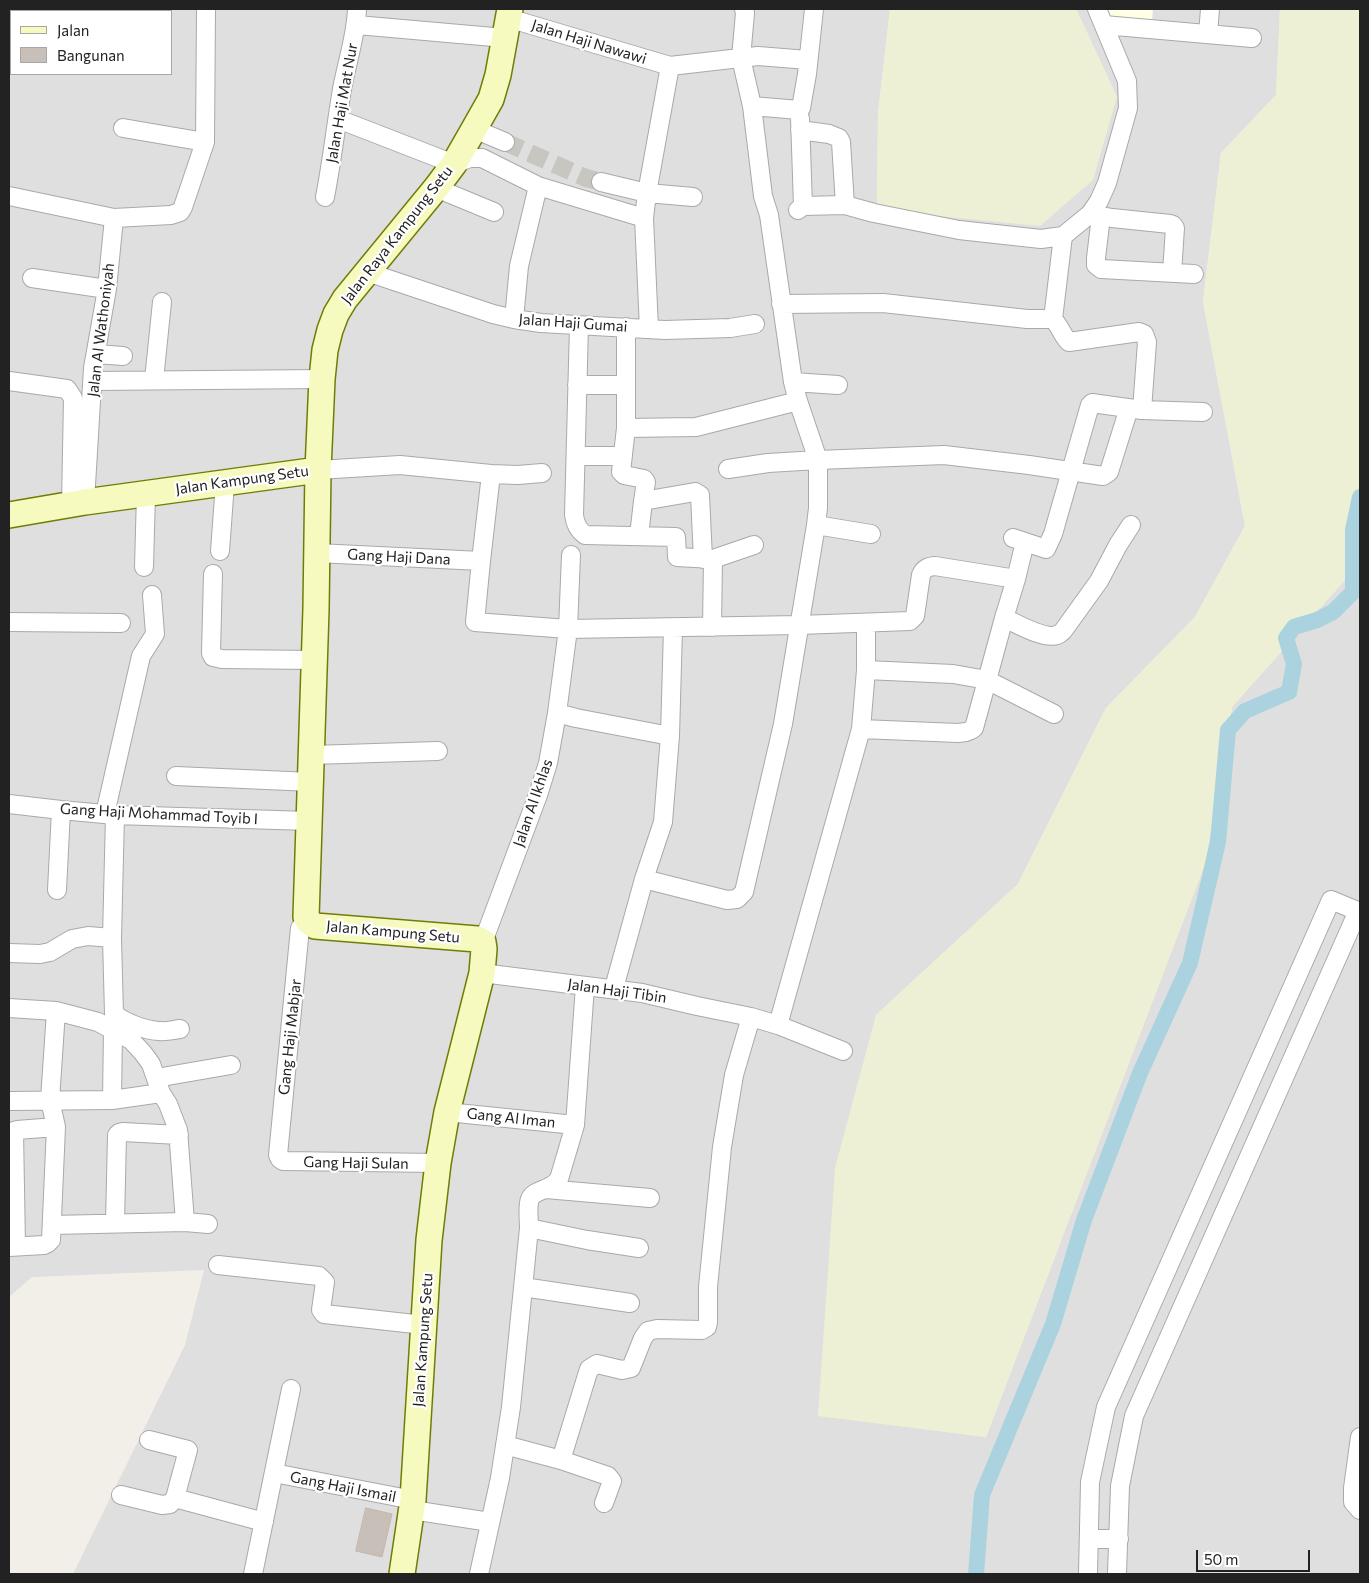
<!DOCTYPE html>
<html>
<head>
<meta charset="utf-8">
<style>
  body { margin:0 }
  #map { position:relative; width:1369px; height:1583px; overflow:hidden; background:#f2efe9; font-family:Commissioner,sans-serif }
  canvas { display:block }
  .frame { position:absolute; inset:0; border:10px solid #222; pointer-events:none }
  .legend { position:absolute; left:10px; top:10px; width:162px; height:65px; box-sizing:border-box; background:#fff; border:1px solid #a7a7a7; margin:0; padding:6px 9px; list-style:none; font-size:15px; color:#222 }
  .legend li { display:flex; align-items:center; gap:10px; height:25px }
  .legend b { width:25px; border:1px solid #a7a7a7 }
  .scale { position:absolute; left:1196px; top:1550px; width:114px; height:22px; box-sizing:border-box; border:2px solid #222; border-top:0; padding-left:6px; font-size:15px; line-height:18px; white-space:nowrap; color:#222; -webkit-text-stroke:4px #fff; paint-order:stroke }
</style>
</head>
<body>
<div id="map">
<canvas width="1369" height="1583"></canvas>
<div class="frame"></div>
<ul class="legend">
<li><b style="height:6px;background:#f7fabf"></b>Jalan</li>
<li><b style="height:14px;background:#c7bfb8"></b>Bangunan</li>
</ul>
<div class="scale">50 m</div>
</div>
<script>
const ctx = document.querySelector('canvas').getContext('2d');
ctx.lineJoin = 'round';
function paint(path, color) { ctx.fillStyle = color; ctx.fill(path, 'evenodd'); }
function trace(path, color, width, dash) { ctx.strokeStyle = color; ctx.lineWidth = width; ctx.lineCap = dash ? 'butt' : 'round'; ctx.setLineDash(dash || []); ctx.stroke(path); }
function write(font, color, halo, rows, align = 'center') {
  ctx.font = font + ' Commissioner,sans-serif'; ctx.lineWidth = 4.5; ctx.setLineDash([]); ctx.textBaseline = 'middle'; ctx.strokeStyle = halo; ctx.fillStyle = color; for (const [text, x, y, turn = 0] of rows) {
    ctx.save(); ctx.translate(x, y); ctx.rotate((+turn || 0) * Math.PI / 180); ctx.textAlign = isNaN(turn) ? turn : align; if (halo) ctx.strokeText(text, 0, 0); ctx.fillText(text, 0, 0); ctx.restore();
  }
}
const residential = new Path2D(`
  M9,9H890L878,113L877,209L1117,97L1076,9H1280L1276,95L1221,153L1203,302L1245,526L1195,617L1106,708L1018,884L876,1015L818,1415L986,1437L1205,864L1232,707L1360,563V1574H73L185,1345L204,1270L32,1277L9,1297ZM11,11H171V74H11Z`);
const education = new Path2D(`
  M1108,9H1153L1152,21L1111,16Z`);
const farmland = new Path2D(`
  M890,9H1076L1117,97L1093,180L1040,226L877,210L878,113Z
  M1280,9H1360V563L1232,707L1205,864L986,1437L818,1416L835,1168L876,1015L1018,884L1106,708L1195,617L1245,526L1203,302L1221,153L1276,95Z`);
const canal = new Path2D(`
  M976,1574L982,1495L1053,1324L1084,1220L1140,1073L1190,963L1218,842L1228,730L1245,711L1289,692L1294,664L1286,638L1294,627L1317,620L1333,612L1353,592V530L1360,497`);
const building = new Path2D(`
  M366,1508L392,1514L382,1557L356,1551Z`);
const streetTunnel = new Path2D(`
  M505,142L586,178L601,182`);
const street = new Path2D(`
  M744,9L745,13L741,58L752,106
  M508,18L670,66L758,56L808,60
  M357,25L505,38
  M1104,25L1252,38
  M1208,34L1210,9
  M9,37H11
  M800,118L803,206
  M338,119L454,164L470,158H482L538,186L644,218
  M123,128L205,142
  M474,129L505,142
  M800,130L829,134L839,138L841,142L845,205
  M601,182L647,193L693,197
  M436,188L494,212
  M9,196L114,218L171,215L180,212L183,207L205,142L206,9
  M325,197C332,161 336,125 342,89C347,62 356,36 357,9
  M798,210L803,206L845,205L874,213L959,230L1041,239L1063,236L1090,214L1099,201L1107,183L1128,108L1127,81L1097,9
  M1091,214L1112,218L1170,224L1173,225L1175,228L1172,273
  M1101,216L1096,258V265L1101,269L1194,274
  M367,272L493,314L514,319L541,323L665,330L730,328L755,324
  M32,278L107,289
  M781,304L883,303L1027,319H1053C1060,326 1063,337 1069,342L1139,332L1144,334L1147,342L1142,410
  M514,319L519,266L538,186
  M1053,319L1063,236
  M579,325L574,515C575,524 578,530 585,535L676,537L677,557L713,559L754,545
  M626,327V428L621,472L624,475L644,479L646,482L643,501
  M649,329L644,218L647,193L670,66
  M96,354L123,356
  M154,380L162,302
  M9,381L67,389L73,398L71,505
  M93,381L322,379
  M793,382L838,385
  M577,385H625
  M626,428L696,427L798,401
  M577,456H623
  M728,469L768,463L818,460L944,455L1029,465L1103,476L1109,472L1129,408
  M318,470L400,465L491,474L518,475L542,473
  M491,474L481,561L475,622L568,629L799,625L910,621L915,616L921,575C924,568 928,567 935,566L1016,579
  M85,502L93,368L107,289L114,218
  M816,525L871,534
  M639,536L643,501L695,492L700,495L703,559
  M1013,538L1046,549L1047,547L1053,534L1090,405L1092,403L1142,410L1203,412
  M220,551L225,483
  M317,553L481,561
  M144,567L146,494
  M213,574L211,653L213,657L222,659L314,660
  M1004,618C1016,623 1044,640 1057,635C1058,635 1062,632 1063,631L1099,581L1118,545L1131,525
  M9,622L121,623
  M712,627L713,559
  M866,670L953,674L987,680L1054,714
  M557,713L576,718L670,736
  M861,729L958,733L966,732L971,730L974,728L1004,618L1016,579L1025,542
  M312,755L438,751
  M176,776L311,782
  M9,804L61,810L115,815L309,821
  M105,814L141,656L155,634L152,595
  M115,815L112,938L114,1014C126,1023 144,1030 159,1031C166,1032 173,1030 180,1029
  M644,879L663,822L670,736L673,628
  M57,890L61,810
  M308,921L300,928L278,1155L280,1159L283,1161L438,1163
  M483,942L538,795L548,763L557,713L568,629L571,555
  M9,953L40,954L50,952L72,939L88,936L112,938
  M482,973L642,993L697,1006L751,1017L778,1025L861,729L866,670V623
  M614,988L644,879L727,900L737,899L744,892L783,724L816,525L818,508V460L798,401L793,382L769,215L763,196L752,106L799,110L801,108L807,74L814,9
  M9,1008L56,1011L98,1022L131,1040L143,1053L151,1064L161,1093L168,1104L178,1130L185,1222
  M778,1025L843,1051
  M156,1078L231,1065
  M112,1100L113,1030
  M9,1101L112,1100L161,1093
  M447,1112L575,1125
  M546,1189L650,1198
  M115,1223L117,1135L119,1133L123,1132L179,1135
  M52,1225L185,1222L208,1224
  M529,1228L587,1240L639,1248
  M16,1246L14,1131L17,1130L56,1127
  M9,1247L44,1245L48,1243L51,1240L56,1127L50,1100L56,1011
  M218,1265L319,1276L325,1282L321,1310L324,1314L424,1325
  M523,1287L630,1303
  M1360,1437L1353,1488V1502L1360,1510
  M149,1440L188,1450L175,1498L264,1522
  M505,1445L561,1460L608,1476L612,1481L604,1503
  M561,1460L589,1369L597,1364L622,1370L631,1368L643,1338L648,1331L657,1329L702,1330L707,1327L708,1322V1287L722,1147L734,1075L751,1017
  M274,1473L413,1500
  M121,1495L162,1505L170,1504L175,1498
  M412,1510L490,1522
  M1089,1539H1119
  M253,1574L291,1389
  M479,1574L500,1478L511,1407L529,1228C529,1219 527,1207 530,1199C534,1189 551,1191 559,1179L575,1125L585,986
  M1088,1574L1090,1482L1106,1407L1331,900L1360,912
  M1117,1574L1120,1486L1134,1416L1358,911`);
const secondary = new Path2D(`
  M9,515L85,502L318,470
  M402,1574L413,1500L429,1240L438,1163L447,1112L482,973L484,949L483,942L477,939L315,926L308,921L306,917L316,609L318,470L322,379L325,350L330,330L336,314L345,299L436,188L454,164L474,129L491,99L498,75L510,9`);
const streetNames = [
  ["Jalan Haji Nawawi",589,42,17],
  ["Jalan Haji Mat Nur",342,103,-80],
  ["Jalan Raya Kampung Setu",397,235,-52],
  ["Jalan Haji Gumai",573,323,4],
  ["Jalan Al Wathoniyah",101,330,-83],
  ["Jalan Kampung Setu",242,480,-8],
  ["Gang Haji Dana",399,557,3],
  ["Jalan Al Ikhlas",533,803,-71],
  ["Gang Haji Mohammad Toyib I",159,814,3],
  ["Jalan Kampung Setu",393,932,5],
  ["Jalan Haji Tibin",617,991,8],
  ["Gang Haji Mabjar",290,1037,-84],
  ["Gang Al Iman",511,1118,6],
  ["Gang Haji Sulan",356,1163,1],
  ["Jalan Kampung Setu",423,1340,-86],
  ["Gang Haji Ismail",343,1487,11]
];
paint(residential, '#e0dfdf');
paint(education, '#ffffe5');
paint(farmland, '#eef0d5');
trace(canal, '#aad3df', 16);
paint(building, '#c7bfb8');
trace(building, '#c4b6ab', 1);
trace(streetTunnel, '#c8c6c1', 18, [18, 9]);
trace(street, '#a9a9a9', 20);
trace(secondary, '#707d05', 28);
trace(street, '#fff', 18);
trace(secondary, '#f7fabf', 25);
write('15px', '#222', '#fff', streetNames);
</script>
</body>
</html>
